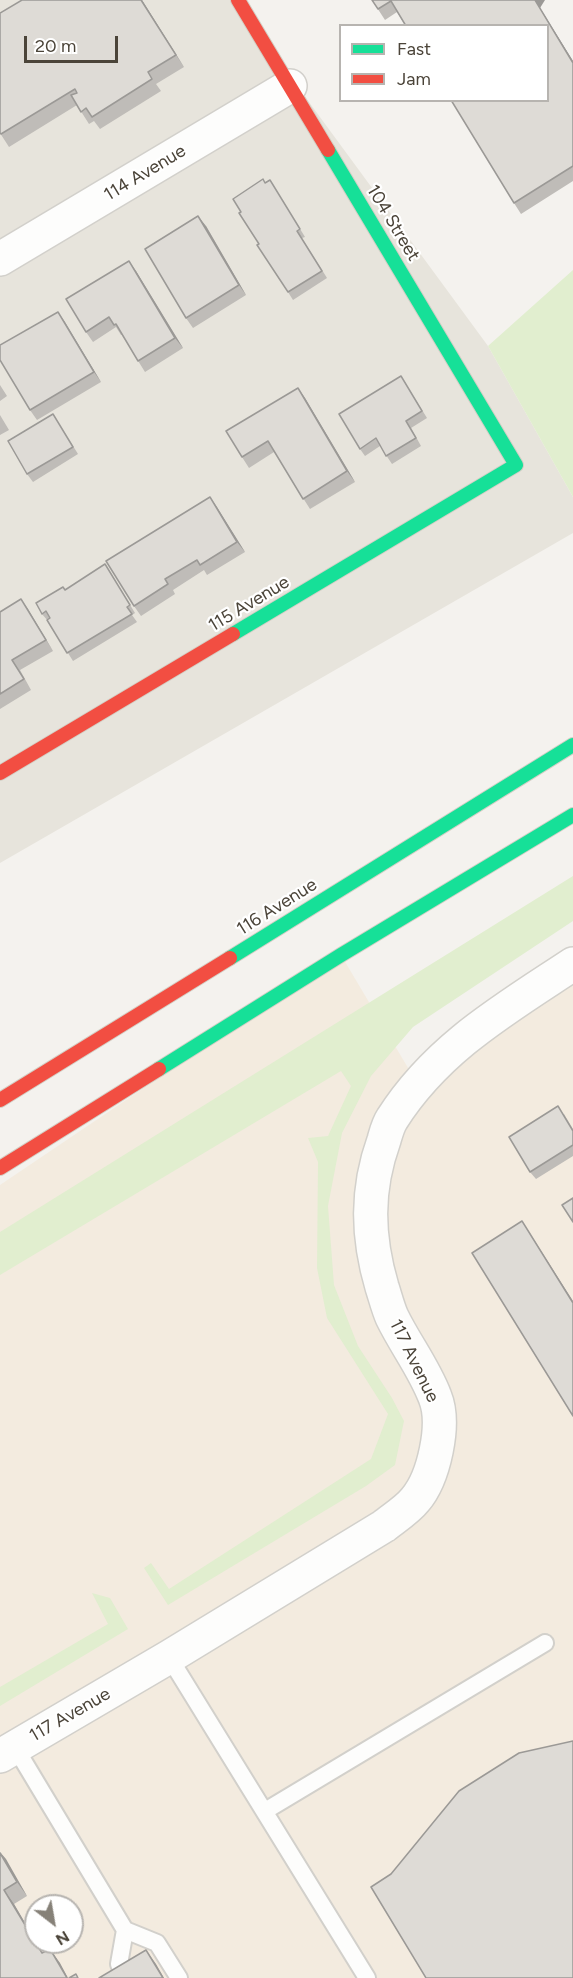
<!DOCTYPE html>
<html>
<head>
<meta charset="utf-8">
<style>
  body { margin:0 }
  #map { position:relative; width:573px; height:1978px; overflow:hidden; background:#f4f2ee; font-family:Figtree,sans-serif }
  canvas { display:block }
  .legend { position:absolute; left:339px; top:24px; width:210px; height:78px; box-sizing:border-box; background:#fff; border:2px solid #b7b4b0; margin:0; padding:8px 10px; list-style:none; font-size:18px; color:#4b4439 }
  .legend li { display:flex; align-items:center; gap:12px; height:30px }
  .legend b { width:30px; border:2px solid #b7b4b0 }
  .north { position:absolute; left:24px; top:1894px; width:60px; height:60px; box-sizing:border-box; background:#fff; border:2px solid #b7b4b0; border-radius:50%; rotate:149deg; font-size:16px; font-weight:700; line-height:24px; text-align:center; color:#4b4439 }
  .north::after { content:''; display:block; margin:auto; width:21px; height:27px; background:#868178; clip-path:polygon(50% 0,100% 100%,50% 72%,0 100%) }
  .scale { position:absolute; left:24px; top:36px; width:94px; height:27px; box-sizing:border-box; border:3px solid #4b4439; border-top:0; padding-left:8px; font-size:18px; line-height:21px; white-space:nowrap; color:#4b4439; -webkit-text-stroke:4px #fff; paint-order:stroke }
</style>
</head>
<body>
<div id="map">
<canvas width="573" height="1978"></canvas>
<ul class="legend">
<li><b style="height:8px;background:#16e098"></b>Fast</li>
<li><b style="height:8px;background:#f24e42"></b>Jam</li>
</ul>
<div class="north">N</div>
<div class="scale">20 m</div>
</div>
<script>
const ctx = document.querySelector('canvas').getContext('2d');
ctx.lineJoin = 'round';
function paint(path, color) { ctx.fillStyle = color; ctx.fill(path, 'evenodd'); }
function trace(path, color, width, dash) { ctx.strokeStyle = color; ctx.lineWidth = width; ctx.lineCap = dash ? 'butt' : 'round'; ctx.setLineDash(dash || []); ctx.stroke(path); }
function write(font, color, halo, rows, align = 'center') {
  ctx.font = font + ' Figtree,sans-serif'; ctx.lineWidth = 4.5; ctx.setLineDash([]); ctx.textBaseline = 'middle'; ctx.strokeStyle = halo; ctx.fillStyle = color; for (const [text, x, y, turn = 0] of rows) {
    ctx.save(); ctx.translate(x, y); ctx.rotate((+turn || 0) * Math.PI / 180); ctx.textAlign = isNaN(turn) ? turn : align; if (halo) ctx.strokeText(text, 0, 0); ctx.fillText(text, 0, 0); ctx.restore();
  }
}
const residential = new Path2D(`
  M0,0H243L284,68L488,346L573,497V533L0,863Z`);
const commercial = new Path2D(`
  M341,955L417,1083L573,964V1978H0V1185ZM36,1906H72V1942H36Z`);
const green = new Path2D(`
  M573,270V497L488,346Z
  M573,876V921L413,1027L371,1076L342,1133L328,1206L334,1285L358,1346L392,1398L404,1421L395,1465L366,1486L168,1605L144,1568L151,1563L169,1589L371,1459L388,1414L327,1318L317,1268L318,1162L308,1138L328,1136L351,1086L341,1071L0,1275V1232Z
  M92,1593L110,1598L128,1629L0,1706V1687L108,1624Z`);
const lane = new Path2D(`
  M169,1657L367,1978
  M15,1747L125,1930L119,1964L125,1978
  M265,1811L545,1643
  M125,1930L157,1943L179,1978`);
const street = new Path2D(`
  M0,259L290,86
  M0,1756L169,1657L384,1526C394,1518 407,1510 415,1500C434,1478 446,1424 435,1397C424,1368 405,1344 392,1317C388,1308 385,1296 382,1287C367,1236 366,1190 384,1140C386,1133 388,1125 392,1119C437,1048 505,1009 573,964`);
const fast = new Path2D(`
  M233,634L516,465L328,150
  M230,958L573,745
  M159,1069L341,955L573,815`);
const jam = new Path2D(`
  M238,0L328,150
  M0,773L233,634
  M0,1100L230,958
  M0,1168L159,1069`);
const wall = new Path2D(`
  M22,0H142L184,67L156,84L161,91L100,129L94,121L89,124L77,105L9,147L0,133Z
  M372,0L540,8L573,61V181L521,214L514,203L397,12L385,20Z
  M270,180L305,237L302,238L327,278L293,300L288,292L265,183Z
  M206,226L246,295L193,328L186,318Z
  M136,271L183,348L145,372L122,335H121L116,327L93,342L86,332Z
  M58,312L101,382L37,420L30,410Z
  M401,376L427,418L411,428L421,446L392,464L380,446L365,456L360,449Z
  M0,385L7,396L0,401Z
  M298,388L305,398L355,482L310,509L274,452L249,468L242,457Z
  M53,414L78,454L33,482L27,474Z
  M0,415L9,430L0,435Z
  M210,497L245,552L207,575L204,570L173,590L175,594L141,616L134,606Z
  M110,572L135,613L132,615L137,622L73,661L48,621L42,614L65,590Z
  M21,599L53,651L20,670L31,690L0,709V612Z
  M564,1114L573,1129V1156L536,1179L530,1172Z
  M0,1852L27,1896L14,1904L43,1953L60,1963L0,1978Z`);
const shadedWall = new Path2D(`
  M141,0H142L184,67L176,55Z
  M535,0H545L540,8L573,61V63Z
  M198,216L206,226L246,295L239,285Z
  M129,261L136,271L183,348L175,338Z
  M58,312L65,322L101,382L94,372Z
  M298,388L305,398L355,482L347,471Z
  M210,497L217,507L245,552L237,542Z
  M21,599L28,609L53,651L46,640Z
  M522,1221L573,1301V1303Z
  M0,1852L6,1859L27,1896L17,1882Z
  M4,1890L14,1904L51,1968L42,1953Z
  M50,1949L60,1963L68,1978H67Z
  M146,1950L156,1964L164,1978H163Z`);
const building = new Path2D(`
  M22,0H141L176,55L148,72L152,79L92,117L86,108L81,112L71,95L77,93L75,89L1,134L0,133V13Z
  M372,0H535L573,63V166L514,203L451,100H548V26H406L391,1L378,9Z
  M263,179L265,183L270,180L300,229L297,231L322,271L288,292L257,245L259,244L239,213L241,212L233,199Z
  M198,216L239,285L186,318L145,249Z
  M129,261L175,338L138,361L116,324L114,325L109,317L86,332L66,299Z
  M58,312L94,372L30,410L0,360V345Z
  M401,376L422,411L406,421L416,438L386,456L376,438L360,449L339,414Z
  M298,388L347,471L303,499L268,441L242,457L226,431Z
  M53,414L73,447L27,474L8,441Z
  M210,497L237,542L200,565L197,560L165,579L168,584L134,606L106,561Z
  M105,564L130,605L127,607L132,614L67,653L47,620L50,618L46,611L42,614L36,603L63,587L65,590Z
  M21,599L46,640L12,660L24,679L0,694V612Z
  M558,1106L573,1131V1145L530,1172L509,1137Z
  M573,1198V1222L562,1205Z
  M522,1221L573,1303V1416L472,1253Z
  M573,1741V1978H426L371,1887L391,1874L459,1791L519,1753Z
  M0,1853L17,1882L4,1890L42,1953L50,1949L67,1978H0Z
  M146,1950L163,1978H99Z
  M76,1974L78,1978H69Z`);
const streetNames = [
  ["114 Avenue",145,173,-31],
  ["104 Street",393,223,59],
  ["115 Avenue",249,604,-31],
  ["116 Avenue",277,907,-32],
  ["117 Avenue",414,1361,64],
  ["117 Avenue",70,1715,-30]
];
paint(residential, '#e7e4dc');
paint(commercial, '#f3ebdf');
paint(green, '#e1eecf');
trace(lane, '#d2d0cb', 20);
trace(street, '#d2d0cb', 36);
trace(fast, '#d3cfc5', 16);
trace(jam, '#d3cfc5', 16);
trace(lane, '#fdfdfc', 16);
trace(street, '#fdfdfc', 33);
trace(fast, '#16e098', 14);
trace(jam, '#f24e42', 14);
paint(wall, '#bfbcb8');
paint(shadedWall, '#9b9996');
paint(building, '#dedbd6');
trace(building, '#9b9996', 1.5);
write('18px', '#4b4439', '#fff', streetNames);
</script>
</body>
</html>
